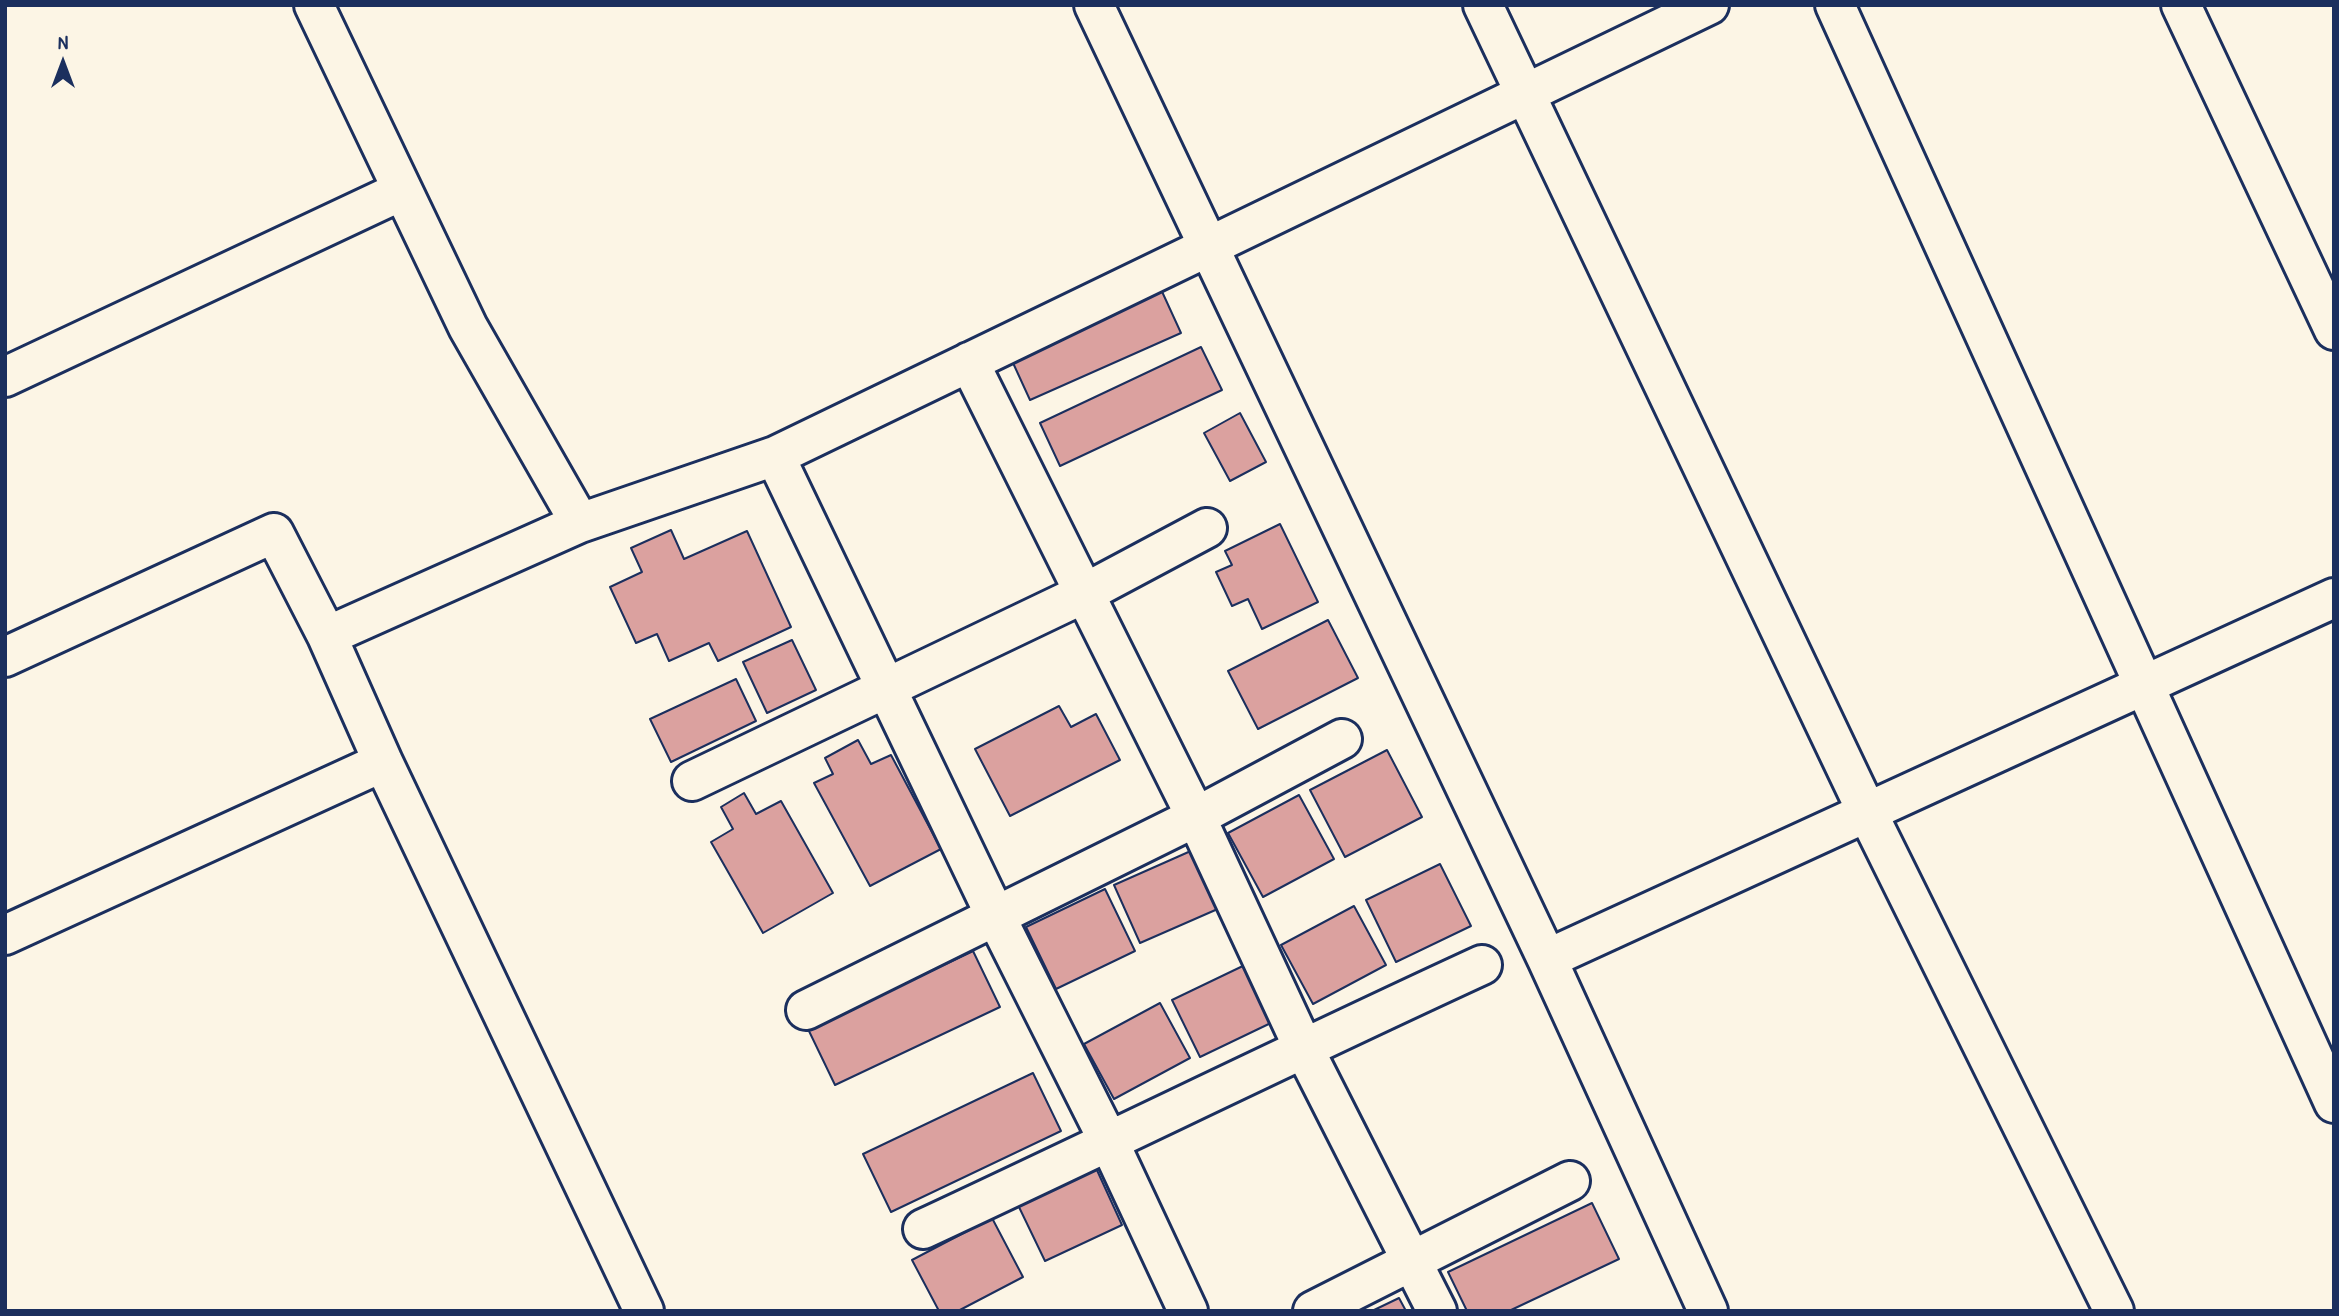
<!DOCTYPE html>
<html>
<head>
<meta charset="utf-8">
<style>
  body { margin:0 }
  #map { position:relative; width:2339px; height:1316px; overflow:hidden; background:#fcf5e5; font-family:"Patrick Hand",sans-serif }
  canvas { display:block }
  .frame { position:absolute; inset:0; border:7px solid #1b2f5e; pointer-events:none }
  .north { position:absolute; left:28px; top:28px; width:70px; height:70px; -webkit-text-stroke:5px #fcf5e5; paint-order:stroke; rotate:0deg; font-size:19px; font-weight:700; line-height:28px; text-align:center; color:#1b2f5e }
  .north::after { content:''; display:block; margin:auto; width:24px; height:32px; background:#1b2f5e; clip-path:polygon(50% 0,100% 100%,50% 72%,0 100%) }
</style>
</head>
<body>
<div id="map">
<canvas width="2339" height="1316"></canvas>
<div class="frame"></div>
<div class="north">N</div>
</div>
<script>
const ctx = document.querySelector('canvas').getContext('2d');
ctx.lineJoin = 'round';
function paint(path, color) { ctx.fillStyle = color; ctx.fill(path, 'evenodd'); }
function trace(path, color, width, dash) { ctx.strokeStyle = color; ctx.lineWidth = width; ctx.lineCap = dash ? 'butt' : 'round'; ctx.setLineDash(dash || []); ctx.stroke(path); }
const building = new Path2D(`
  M1159,285L1181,333L1030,400L1008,352Z
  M1201,347L1222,390L1060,466L1040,423Z
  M1240,413L1266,462L1230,481L1204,433Z
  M1280,524L1318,602L1262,629L1248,599L1232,606L1216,572L1232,565L1225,551Z
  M671,530L684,559L747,531L791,627L718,661L709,643L669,661L657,634L636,643L610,587L642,572L631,548Z
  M1328,620L1358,678L1258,729L1228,671Z
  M792,640L816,690L767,713L743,662Z
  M736,679L756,721L671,762L650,719Z
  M1059,706L1071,727L1096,714L1120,760L1010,816L975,749Z
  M858,740L871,764L891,755L941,849L870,886L814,783L833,774L825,758Z
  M1387,750L1422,817L1345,857L1310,790Z
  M744,793L756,814L781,801L833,893L763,933L711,842L733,829L721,807Z
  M1299,795L1334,859L1263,897L1228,833Z
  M1193,850L1220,908L1140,943L1114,885Z
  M1440,864L1471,926L1396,962L1366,900Z
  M1105,889L1135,951L1056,989L1026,927Z
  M1354,906L1386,965L1313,1004L1281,945Z
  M973,951L1000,1007L835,1085L808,1029Z
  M1247,964L1275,1021L1200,1057L1172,1000Z
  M1160,1003L1190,1058L1114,1099L1084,1044Z
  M1033,1073L1061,1131L891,1212L863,1154Z
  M1096,1168L1122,1225L1045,1261L1018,1205Z
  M1592,1203L1619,1259L1509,1311H1467L1448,1272Z
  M992,1218L1023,1277L958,1311H939L912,1260Z
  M1399,1298L1406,1311H1372Z`);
const minor = new Path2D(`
  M314,5L468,327L580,523
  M1094,5L1547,959L1708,1311
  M1483,5L1867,812L2114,1311
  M1835,5L2334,1103
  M2181,5L2334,330
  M969,362L1196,817L1303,1047L1437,1311
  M5,377L401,191
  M775,456L996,917L1109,1142L1188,1311
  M327,636L580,523L775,456L1709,5
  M5,657L274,533L327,636L383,762L644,1311
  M692,781L1085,593L1207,528
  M5,935L383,762
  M1547,959L2334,598
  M806,1010L1196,817L1342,739
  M923,1229C1110,1142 1295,1051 1482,965
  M1313,1311L1570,1181`);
paint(building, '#dba19f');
trace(building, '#1b2f5e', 2);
trace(minor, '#1b2f5e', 44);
trace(minor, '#fcf5e5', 38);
</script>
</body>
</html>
